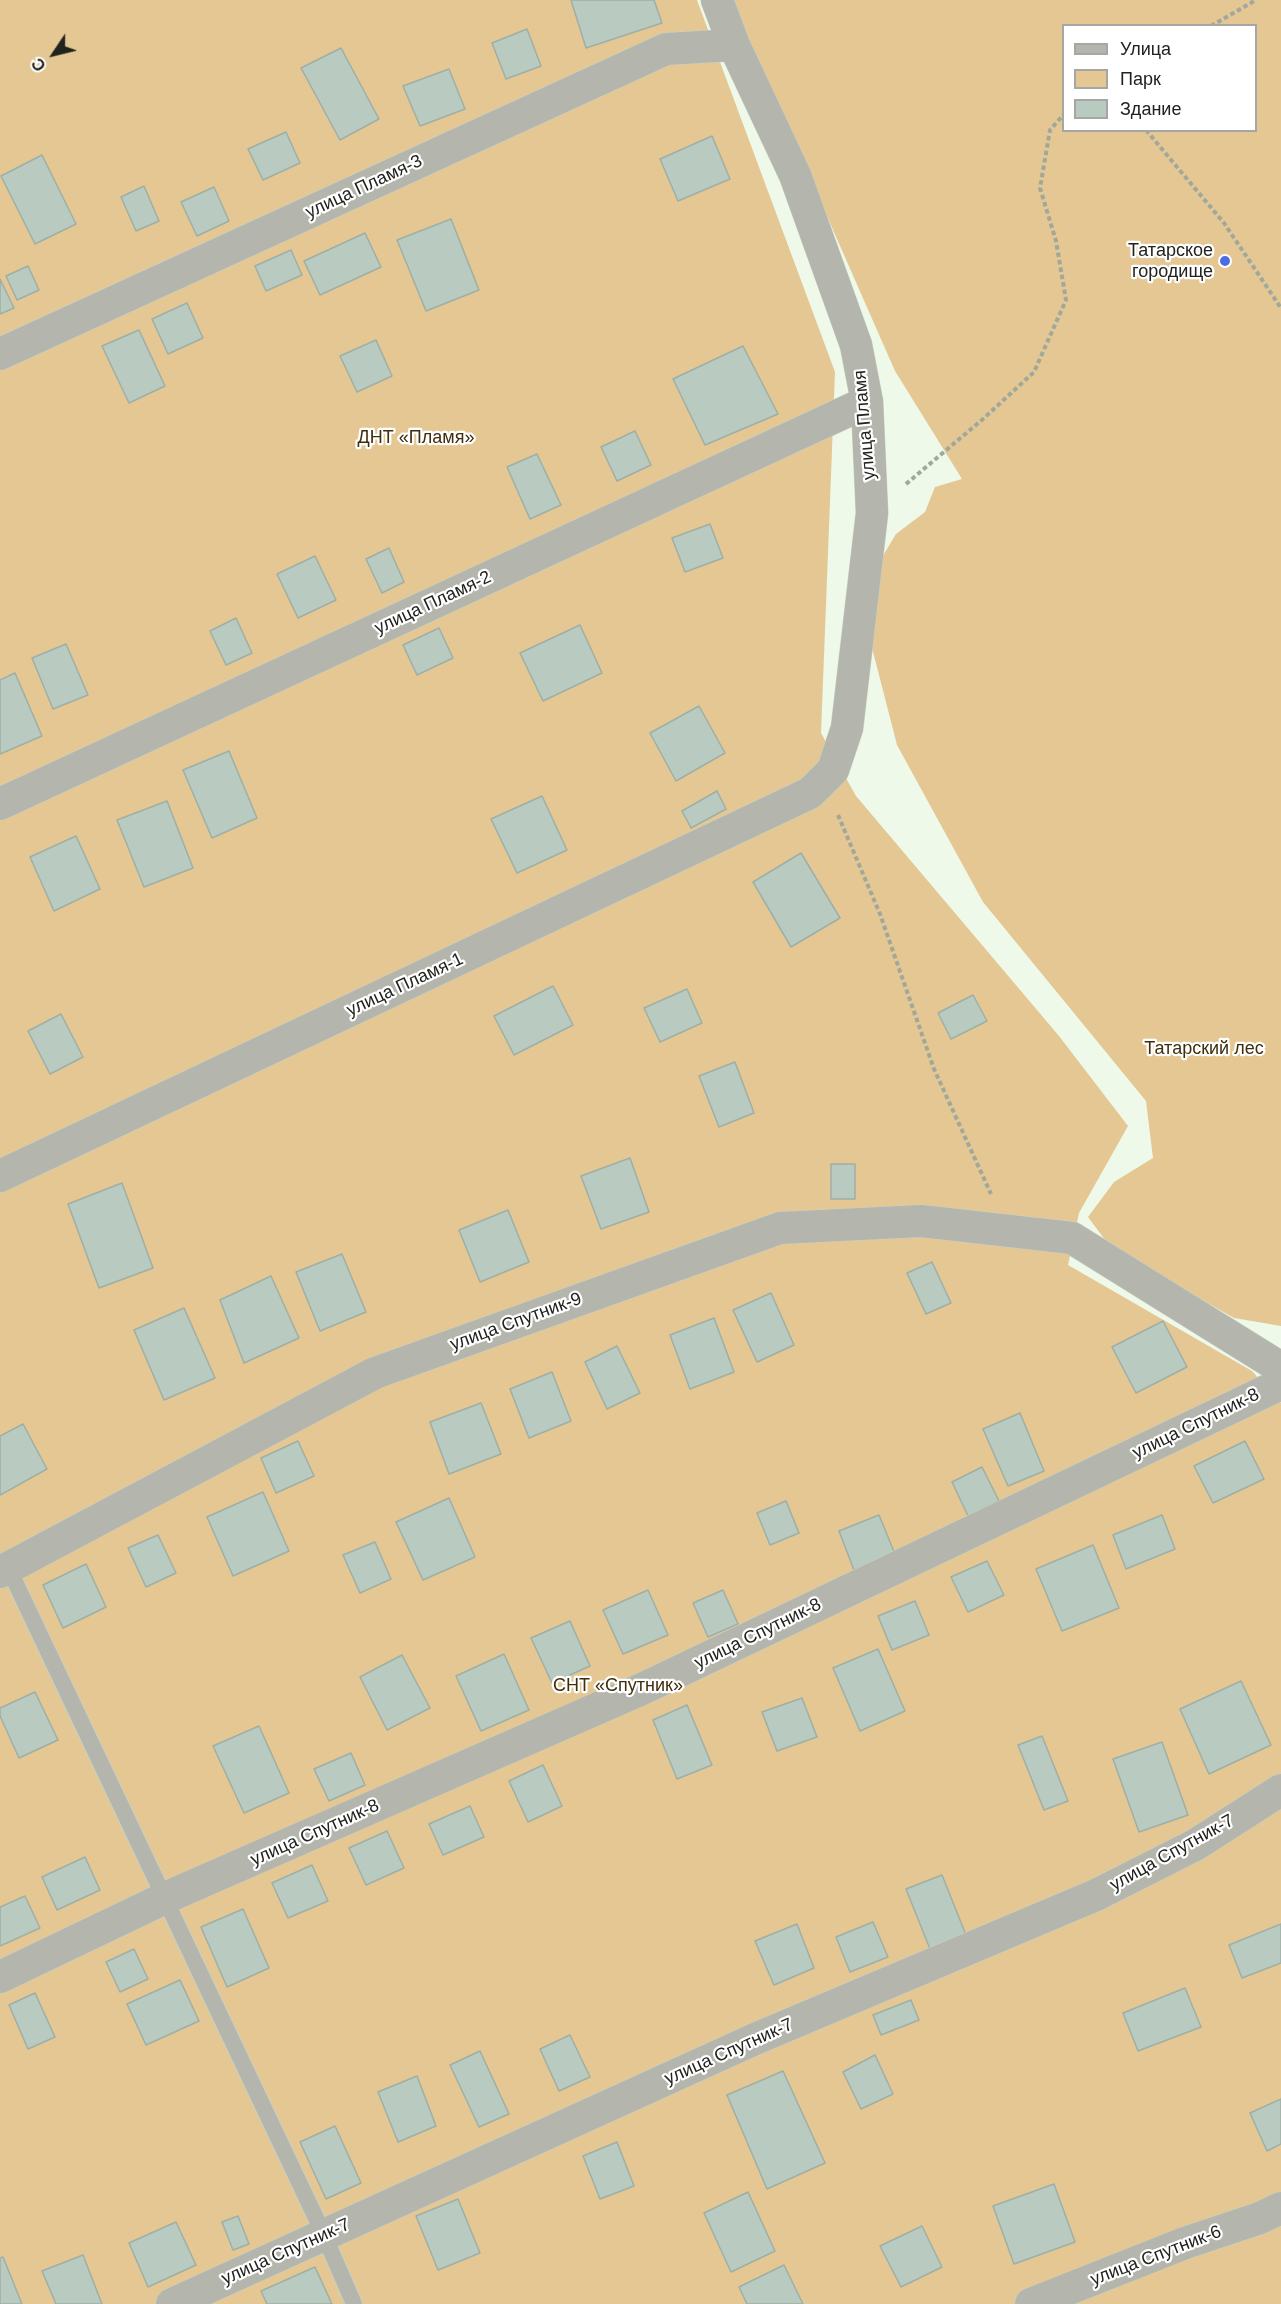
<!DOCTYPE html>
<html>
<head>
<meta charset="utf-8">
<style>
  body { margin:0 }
  #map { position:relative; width:1281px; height:2304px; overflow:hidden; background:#eef9e9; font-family:Helvetica,sans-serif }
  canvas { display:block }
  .legend { position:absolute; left:1062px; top:24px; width:195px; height:108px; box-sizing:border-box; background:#fff; border:2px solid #a6a7a5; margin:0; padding:8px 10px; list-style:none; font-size:18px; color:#20231e }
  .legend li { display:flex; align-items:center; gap:12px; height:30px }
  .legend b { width:30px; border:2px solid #a6a7a5 }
  .north { position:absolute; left:24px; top:24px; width:60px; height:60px; -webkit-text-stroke:4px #fff; paint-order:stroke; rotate:235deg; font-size:16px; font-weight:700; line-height:24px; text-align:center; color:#20231e }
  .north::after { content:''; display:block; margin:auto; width:21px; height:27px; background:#20231e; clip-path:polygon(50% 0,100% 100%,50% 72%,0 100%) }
</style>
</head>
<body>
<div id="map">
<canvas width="1281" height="2304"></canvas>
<ul class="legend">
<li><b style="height:8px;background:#b4b5ad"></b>Улица</li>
<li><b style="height:16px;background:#e4c792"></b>Парк</li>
<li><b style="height:16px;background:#b9cbc1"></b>Здание</li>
</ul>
<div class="north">С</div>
</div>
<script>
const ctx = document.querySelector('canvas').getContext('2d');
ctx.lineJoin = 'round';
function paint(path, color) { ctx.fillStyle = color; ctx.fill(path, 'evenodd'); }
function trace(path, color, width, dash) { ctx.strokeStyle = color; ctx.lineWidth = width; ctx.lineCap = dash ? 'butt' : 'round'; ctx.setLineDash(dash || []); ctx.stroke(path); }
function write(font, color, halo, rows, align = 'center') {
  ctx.font = font + ' Helvetica,sans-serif'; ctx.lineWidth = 4.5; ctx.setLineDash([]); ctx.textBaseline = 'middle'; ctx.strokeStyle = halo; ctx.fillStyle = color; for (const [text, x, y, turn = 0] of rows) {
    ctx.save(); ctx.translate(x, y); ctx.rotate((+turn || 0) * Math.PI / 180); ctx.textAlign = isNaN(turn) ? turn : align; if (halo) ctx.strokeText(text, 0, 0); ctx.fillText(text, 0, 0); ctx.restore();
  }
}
const green = new Path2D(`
  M0,0H697L835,372L821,733L856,796L1059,1036L1128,1126L1079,1213L1068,1265L1252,1371L1281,1403V2304H0Z
  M732,0H1281V1326L1234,1318L1111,1248L1088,1217L1114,1182L1153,1158L1146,1101L983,902L897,745L870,640L875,569L896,534L925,512L935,487L962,479L895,371ZM1064,26H1256V130H1064Z`);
const building = new Path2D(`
  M571,0H654L662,23L586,48Z
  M527,29L541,66L506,79L492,43Z
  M341,48L379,119L340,140L301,68Z
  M449,69L465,109L420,126L403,86Z
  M286,132L300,163L263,180L248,149Z
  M712,136L730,179L678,201L660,159Z
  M42,155L76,224L35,244L1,176Z
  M144,186L159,221L136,231L121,197Z
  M214,187L229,221L197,236L181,202Z
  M451,219L479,290L426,311L397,240Z
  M365,233L381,267L320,295L304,261Z
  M291,250L302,275L266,291L255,266Z
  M28,266L39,290L17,300L6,276Z
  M0,279L14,308L0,314Z
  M187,303L203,338L168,354L152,319Z
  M139,330L165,386L129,403L102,346Z
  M376,340L392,376L357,392L340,356Z
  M743,346L778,414L705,445L673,379Z
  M635,431L651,465L617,481L601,447Z
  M537,454L561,505L530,519L507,467Z
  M710,524L723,558L685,572L672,538Z
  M389,548L404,582L382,593L366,559Z
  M315,556L336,600L298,618L277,574Z
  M236,618L252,653L226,665L210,631Z
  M580,625L602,673L543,701L520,653Z
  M439,628L453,658L417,675L403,645Z
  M66,644L88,695L53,709L32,658Z
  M15,673L42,736L0,754V680Z
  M699,706L725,753L676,781L650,733Z
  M229,751L257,818L212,838L183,770Z
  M717,791L726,809L691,828L682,811Z
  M542,796L567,850L517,873L491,819Z
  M167,801L193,868L144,887L117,820Z
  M76,836L100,889L54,911L30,857Z
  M801,853L840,918L791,947L753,882Z
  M553,986L573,1025L514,1055L494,1016Z
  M687,989L702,1023L660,1042L644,1008Z
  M973,995L987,1021L951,1039L938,1013Z
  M61,1014L83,1057L50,1074L28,1031Z
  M735,1062L754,1113L719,1127L699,1076Z
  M630,1158L649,1212L601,1229L581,1176Z
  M831,1164H855V1199H831Z
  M122,1183L153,1268L99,1288L68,1204Z
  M508,1210L529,1262L480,1282L459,1230Z
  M342,1254L366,1312L320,1331L296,1272Z
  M932,1262L951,1303L926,1314L907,1273Z
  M271,1276L299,1338L244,1363L220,1300Z
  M771,1293L794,1345L757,1362L733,1310Z
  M184,1308L215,1378L164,1400L134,1330Z
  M714,1318L734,1372L690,1389L670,1335Z
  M1163,1321L1187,1367L1136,1393L1112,1347Z
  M617,1346L640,1393L607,1409L585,1362Z
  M552,1372L571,1421L529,1438L510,1389Z
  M481,1403L501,1454L449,1474L430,1422Z
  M1020,1413L1044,1471L1008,1486L983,1429Z
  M23,1424L47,1469L0,1495V1436Z
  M298,1441L314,1476L276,1493L261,1458Z
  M1245,1441L1264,1479L1213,1503L1194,1466Z
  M982,1467L999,1501L968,1516L952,1482Z
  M263,1492L289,1551L233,1576L207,1517Z
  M449,1498L475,1557L423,1580L396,1522Z
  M786,1501L799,1533L770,1545L757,1513Z
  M879,1515L895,1554L854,1570L839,1531Z
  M1162,1515L1175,1549L1126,1569L1113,1535Z
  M158,1535L176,1573L146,1587L128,1548Z
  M375,1542L391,1579L360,1593L343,1555Z
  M1093,1545L1119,1608L1062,1631L1036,1569Z
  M987,1561L1004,1595L968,1612L951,1577Z
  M86,1564L106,1607L63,1628L43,1585Z
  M648,1590L668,1635L623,1654L603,1610Z
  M723,1590L738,1624L708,1637L693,1603Z
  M915,1601L929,1635L892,1650L878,1616Z
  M570,1621L590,1666L552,1683L531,1638Z
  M878,1649L905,1711L860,1731L833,1668Z
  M504,1654L529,1710L481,1731L456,1676Z
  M402,1655L430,1708L387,1730L360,1677Z
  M1241,1681L1271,1745L1209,1774L1180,1709Z
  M35,1692L58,1740L19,1758L0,1716V1708Z
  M802,1698L817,1737L777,1751L762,1712Z
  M687,1705L712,1765L677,1779L653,1720Z
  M259,1726L289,1793L244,1813L213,1746Z
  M1042,1736L1068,1801L1044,1810L1018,1745Z
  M1162,1742L1188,1815L1139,1832L1113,1759Z
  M351,1753L365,1785L329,1801L314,1769Z
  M543,1765L562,1806L528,1822L509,1781Z
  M470,1806L484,1837L443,1855L429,1824Z
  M387,1831L404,1868L366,1885L349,1848Z
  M85,1857L100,1890L57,1910L42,1877Z
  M312,1865L328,1901L288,1918L272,1883Z
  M942,1875L966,1935L930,1949L906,1889Z
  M25,1896L40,1928L0,1946V1907Z
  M243,1909L269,1968L227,1987L201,1927Z
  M873,1922L888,1957L850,1972L836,1937Z
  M797,1924L814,1968L774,1985L755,1941Z
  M1281,1924V1963L1242,1978L1229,1945Z
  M134,1949L148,1979L120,1992L106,1962Z
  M180,1980L199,2021L146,2045L127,2004Z
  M1185,1988L1201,2027L1138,2051L1123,2013Z
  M35,1993L55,2037L28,2049L9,2005Z
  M911,2000L919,2020L881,2035L873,2015Z
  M570,2035L590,2077L559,2091L540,2049Z
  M480,2051L509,2114L479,2127L450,2065Z
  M875,2055L893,2094L861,2109L843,2072Z
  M783,2071L825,2163L767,2189L727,2095Z
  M417,2076L436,2126L398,2142L378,2092Z
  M1281,2099V2144L1267,2151L1250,2113Z
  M335,2126L361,2183L326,2199L300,2142Z
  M617,2142L634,2186L600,2199L583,2156Z
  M1054,2184L1075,2242L1014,2264L993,2206Z
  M748,2192L775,2251L731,2272L704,2213Z
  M458,2199L480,2253L438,2270L416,2216Z
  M238,2216L249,2244L233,2250L222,2222Z
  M176,2222L196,2265L148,2287L129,2243Z
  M922,2226L942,2267L901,2287L880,2246Z
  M83,2255L102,2304H56L42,2271Z
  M3,2257L22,2304H0V2258Z
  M784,2265L803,2304H747L739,2287Z
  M315,2267L332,2304H267L261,2291Z`);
const path = new Path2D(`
  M1211,26L1256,0
  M1146,130L1224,223L1281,308
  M906,484L983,419L1034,372L1066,300L1056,241L1040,188L1050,130L1064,114
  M838,815L880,914L934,1069L991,1194`);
const service = new Path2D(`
  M8,1567L324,2235L354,2304`);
const minor = new Path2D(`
  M0,354L666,49L734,45
  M0,804L867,402
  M0,1176L810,793L833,770L847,728L872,513L867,402L856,345L795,175L734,45L717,0
  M0,1572L375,1373L780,1228L921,1221L1072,1238L1281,1368
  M0,1977L165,1898L642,1689L1281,1384
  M172,2304L755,2039L1096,1895L1195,1845L1281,1790
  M1031,2304L1185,2243L1260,2218L1281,2208`);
const markers = [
  [1225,261,6,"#4c6de1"]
];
const streetNames = [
  ["улица Пламя-3",364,187,-25],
  ["улица Пламя",865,425,-95],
  ["улица Пламя-2",433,603,-25],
  ["улица Пламя-1",405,985,-25],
  ["улица Спутник-9",516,1322,-20],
  ["улица Спутник-8",1196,1424,-26],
  ["улица Спутник-8",758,1634,-26],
  ["улица Спутник-8",315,1833,-24],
  ["улица Спутник-7",1172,1853,-29],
  ["улица Спутник-7",729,2052,-24],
  ["улица Спутник-7",286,2252,-24],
  ["улица Спутник-6",1156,2256,-21]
];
const poiNames = [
  ["Татарское",1213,251],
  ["городище",1213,272]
];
const parkNames = [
  ["ДНТ «Пламя»",416,438],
  ["Татарский лес",1204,1049],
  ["СНТ «Спутник»",618,1686]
];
paint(green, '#e4c792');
paint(building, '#b9cbc1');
trace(building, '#9eafa5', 1.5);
trace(service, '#c9d2c4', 18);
trace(minor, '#c9d2c4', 33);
trace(path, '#a0a89c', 4, [4.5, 3]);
trace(service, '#b4b5ad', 16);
trace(minor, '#b4b5ad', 32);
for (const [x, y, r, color] of markers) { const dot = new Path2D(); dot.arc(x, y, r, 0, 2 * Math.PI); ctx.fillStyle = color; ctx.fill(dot); trace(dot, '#fff', 2); }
write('18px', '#20231e', '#fff', streetNames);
write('18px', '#20231e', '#fff', poiNames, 'right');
write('18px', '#3f2e0c', '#fff', parkNames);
</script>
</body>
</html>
